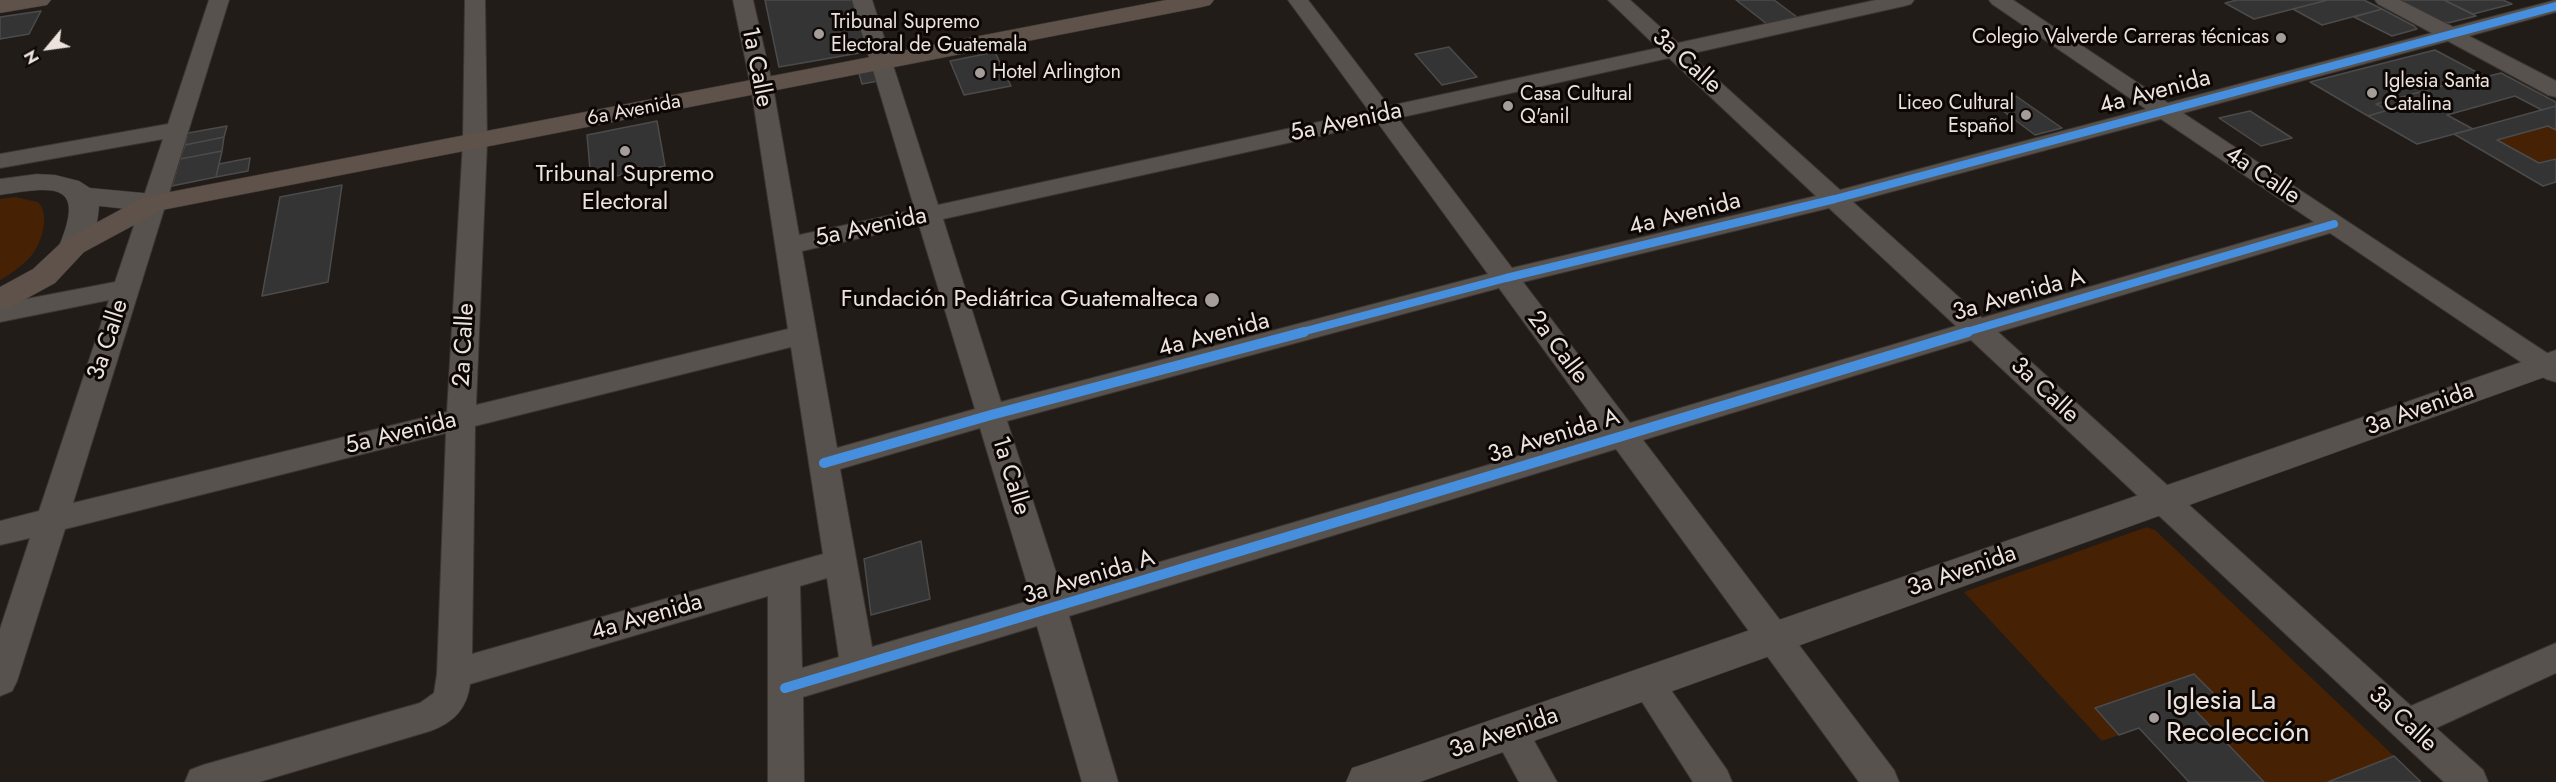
<!DOCTYPE html>
<html>
<head>
<meta charset="utf-8">
<style>
  body { margin:0 }
  #map { position:relative; width:2556px; height:782px; overflow:hidden; background:#221c18; font-family:Jost,sans-serif }
  canvas { display:block }
  .north { position:absolute; left:18px; top:18px; width:60px; height:60px; -webkit-text-stroke:4px #0c0704; paint-order:stroke; rotate:241deg; font-size:16px; font-weight:700; line-height:24px; text-align:center; color:#ece3de }
  .north::after { content:''; display:block; margin:auto; width:21px; height:27px; background:#ece3de; clip-path:polygon(50% 0,100% 100%,50% 72%,0 100%) }
</style>
</head>
<body>
<div id="map">
<canvas width="2556" height="782"></canvas>
<div class="north">N</div>
</div>
<script>
const ctx = document.querySelector('canvas').getContext('2d');
ctx.lineJoin = 'round';
function paint(path, color) { ctx.fillStyle = color; ctx.fill(path, 'evenodd'); }
function trace(path, color, width, dash) { ctx.strokeStyle = color; ctx.lineWidth = width; ctx.lineCap = dash ? 'butt' : 'round'; ctx.setLineDash(dash || []); ctx.stroke(path); }
function write(font, color, halo, rows, align = 'center') {
  ctx.font = font + ' Jost,sans-serif'; ctx.lineWidth = 6; ctx.setLineDash([]); ctx.textBaseline = 'middle'; ctx.strokeStyle = halo; ctx.fillStyle = color; for (const [text, x, y, turn = 0] of rows) {
    ctx.save(); ctx.translate(x, y); ctx.rotate((+turn || 0) * Math.PI / 180); ctx.textAlign = isNaN(turn) ? turn : align; if (halo) ctx.strokeText(text, 0, 0); ctx.fillText(text, 0, 0); ctx.restore();
  }
}
const green = new Path2D(`
  M2548,126L2556,130V159L2539,163L2497,140Z
  M15,197L38,202C51,215 41,245 31,256C22,266 11,274 0,280V199Z
  M2147,527L2155,530L2394,756L2328,782H2264L2194,709L2219,700L2194,674L2096,708L2119,735L2102,741L1964,592Z`);
const building = new Path2D(`
  M765,0H855L871,51L779,67Z
  M1736,0H1774L1797,17L1767,24Z
  M2237,0H2328L2254,19L2225,3Z
  M2328,0H2364L2382,9L2322,25L2293,9Z
  M2398,0H2444L2476,16L2448,23L2439,21Z
  M2444,0H2503L2512,4L2473,14Z
  M2382,9L2414,26L2417,29L2392,36L2354,17Z
  M41,11L29,34L0,39V17Z
  M1449,47L1477,77L1442,85L1415,54Z
  M2435,50L2482,75L2376,104L2388,110L2368,116L2310,82Z
  M995,52L1011,86L964,95L950,61Z
  M873,67L878,81L862,84L858,70Z
  M2501,73L2556,102V106L2542,110L2515,96L2447,115L2473,129L2417,144L2368,116L2388,110L2376,104L2482,75L2485,77Z
  M2016,96L2062,128L2035,135L1991,102Z
  M2556,106V130L2548,126L2497,140L2539,163L2556,159V182L2543,186L2454,134Z
  M2250,111L2292,138L2261,146L2219,118Z
  M657,121L665,166L591,181L587,135Z
  M227,126L224,137L185,145L188,133Z
  M224,137L222,151L180,159L185,145Z
  M222,151L216,177L172,186L180,159Z
  M250,158L248,171L216,177L219,164Z
  M342,185L328,282L262,296L280,197Z
  M921,541L930,599L871,615L864,559Z
  M2194,674L2220,700L2194,709L2264,782H2189L2139,728L2119,735L2095,708Z
  M2394,756L2421,782H2328Z`);
const minor = new Path2D(`
  M209,0H229L73,503L447,412L463,142L465,0H485L487,142L476,405L788,329L751,87L733,0H753L773,87L799,235L915,210L852,0H872L938,205L1369,111L1288,0H1308L1389,106L1658,48L1608,0H1630L1678,43L1876,0H1914L1911,4L1904,6L1689,54L1840,190L2146,109L1992,4L1989,0H2013L2168,103L2432,33L2378,4L2375,0H2400L2453,27L2556,0V12L2469,36L2556,81V97L2548,95L2448,41L2183,113L2556,359V382L2546,379L2330,233L1998,332L2411,706L2556,643V673L2436,728L2483,770L2488,782H2444L1971,340L1643,440L1894,770L1899,782H1859L1616,449L1069,616L1118,782H1082L1037,626L803,697L804,782H768V596L470,684C467,709 453,723 430,731L259,782H185L190,770L203,765L420,703L434,693L437,674L446,433L65,529L17,681L12,691L0,696V629L30,538L0,545V521L39,511L109,300L0,322V304L115,282L163,139L0,168V154L168,124ZM1669,58L1816,196L1512,268L1398,118ZM2161,119L2314,222L1982,318L1853,202ZM1378,123L1488,274L1001,402L943,219ZM1829,208L1956,326L1630,423L1523,282ZM919,225L975,409L837,448L802,251ZM1499,288L1603,431L1062,591L1007,421ZM791,347L823,554L472,654L475,426ZM980,428L1032,600L872,647L840,469ZM827,578L839,657L802,668L800,586Z
  M1647,668L1659,673L1727,770L1732,782H1693L1630,683L1635,673Z
  M1510,716L1523,721L1557,782H1519L1492,732L1497,721Z`);
const tertiary = new Path2D(`
  M37,174L55,175L79,181L90,188L154,194L164,197L168,203L164,209L154,212L99,206C98,223 94,238 84,252L74,255L64,252L59,246C87,180 52,187 0,195V179Z
  M2556,350V373L1420,782H1346L1352,768L1367,763Z`);
const primary = new Path2D(`
  M0,0H51L47,5L0,13Z
  M1166,0H1214L1210,5L1202,7L162,210L84,252L55,283L11,307L0,310V287L33,269L64,240L144,197Z`);
const cyclewayFar1 = new Path2D(`
  M1298,333L1506,278L1835,199L2556,6
  M1963,333L2334,224`);
const cycleway = new Path2D(`
  M824,463L991,415L1304,332
  M785,688L1968,332`);
const markers = [
  [819,34,6,"#a59d99"],
  [2281,38,6,"#a59d99"],
  [980,73,6,"#a59d99"],
  [2372,93,6,"#a59d99"],
  [1508,106,6,"#a59d99"],
  [2026,115,6,"#a59d99"],
  [625,151,6,"#a59d99"],
  [1212,300,8,"#a59d99"],
  [2154,718,6,"#a59d99"]
];
const farPoinames = [
  ["Tribunal Supremo",831,23],
  ["Electoral de Guatemala",831,46],
  ["Colegio Valverde Carreras técnicas",2269,38,"right"],
  ["Hotel Arlington",992,73],
  ["Iglesia Santa",2384,82],
  ["Catalina",2384,105],
  ["Casa Cultural",1520,95],
  ["Q'anil",1520,118],
  ["Liceo Cultural",2014,104,"right"],
  ["Español",2014,127,"right"]
];
const farStreetnames = [
  ["6a Avenida",634,111,-11]
];
const streetNames = [
  ["3a Calle",1686,62,42],
  ["1a Calle",756,67,79],
  ["4a Avenida",2155,93,-15],
  ["5a Avenida",1346,123,-12],
  ["4a Calle",2262,176,34],
  ["4a Avenida",1685,215,-14],
  ["5a Avenida",871,228,-12],
  ["3a Avenida A",2019,296,-16],
  ["4a Avenida",1214,336,-15],
  ["3a Calle",109,340,-72],
  ["2a Calle",465,345,-87],
  ["2a Calle",1557,348,53],
  ["3a Calle",2044,391,43],
  ["3a Avenida",2420,410,-20],
  ["5a Avenida",401,434,-14],
  ["3a Avenida A",1554,437,-17],
  ["1a Calle",1010,476,73],
  ["3a Avenida",1962,572,-19],
  ["3a Avenida A",1089,578,-17],
  ["4a Avenida",647,618,-16],
  ["3a Calle",2402,720,43],
  ["3a Avenida",1504,734,-19]
];
const poiNames = [
  ["Tribunal Supremo",625,175],
  ["Electoral",625,203],
  ["Fundación Pediátrica Guatemalteca",1198,300,"right"]
];
const nearPoinames = [
  ["Iglesia La",2166,702],
  ["Recolección",2166,734]
];
paint(green, '#462104');
paint(building, '#353434');
trace(building, '#4c4b4c', 1.5);
trace(minor, '#3c3633', 2);
trace(tertiary, '#3c3633', 1);
trace(primary, '#3c3633', 1);
paint(minor, '#57524e');
paint(tertiary, '#57524e');
paint(primary, '#5e524a');
trace(cyclewayFar1, '#468fdf', 8);
trace(cycleway, '#468fdf', 10);
for (const [x, y, r, color] of markers) { const dot = new Path2D(); dot.arc(x, y, r, 0, 2 * Math.PI); ctx.fillStyle = color; ctx.fill(dot); trace(dot, '#0c0704', 2); }
write('20px', '#ece3de', '#0c0704', farPoinames, 'left');
write('20px', '#ece3de', '#0c0704', farStreetnames);
write('24px', '#ece3de', '#0c0704', streetNames);
write('24px', '#ece3de', '#0c0704', poiNames);
write('28px', '#ece3de', '#0c0704', nearPoinames, 'left');
</script>
</body>
</html>
